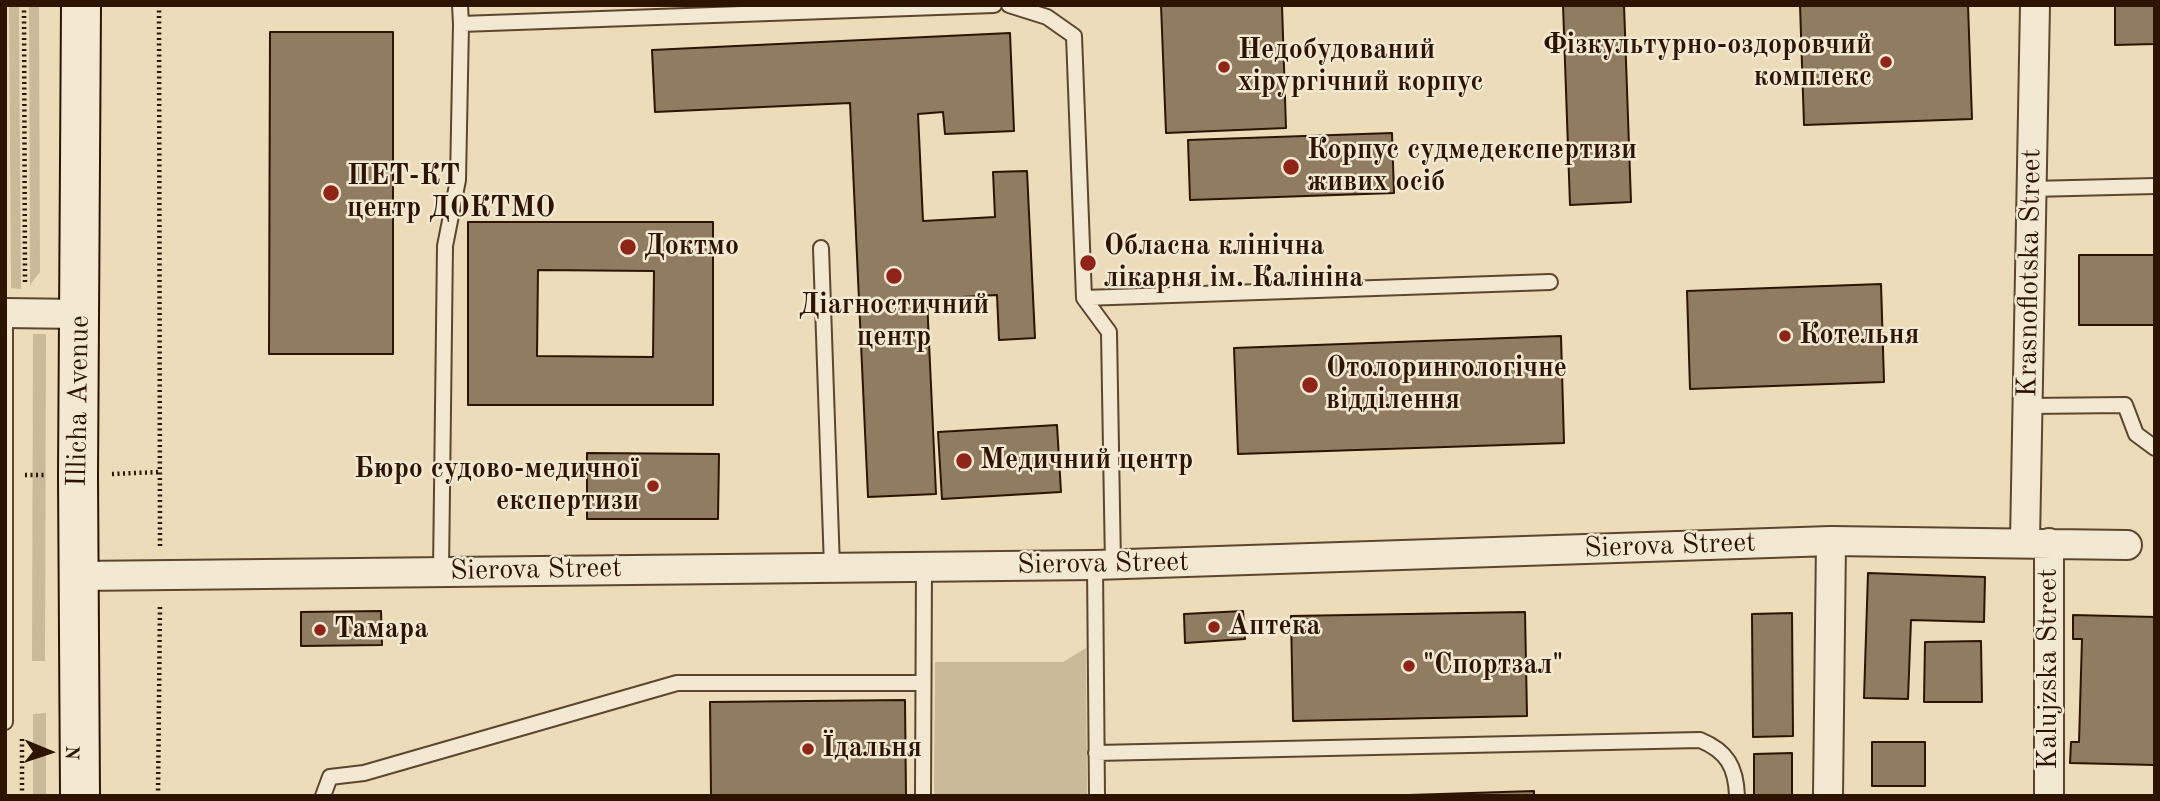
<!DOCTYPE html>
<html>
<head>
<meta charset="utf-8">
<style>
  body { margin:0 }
  #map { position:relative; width:2160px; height:801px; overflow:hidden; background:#ecdcba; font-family:"Old Standard TT",serif }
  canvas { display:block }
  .frame { position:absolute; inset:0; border:7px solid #2c1400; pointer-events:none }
  .north { position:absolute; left:14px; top:717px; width:70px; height:70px; -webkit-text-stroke:5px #f3e8d2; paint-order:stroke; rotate:92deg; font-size:19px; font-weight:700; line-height:28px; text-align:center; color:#2c1400 }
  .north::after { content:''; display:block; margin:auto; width:24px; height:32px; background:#2c1400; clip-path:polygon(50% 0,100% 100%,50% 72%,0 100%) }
</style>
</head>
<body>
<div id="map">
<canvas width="2160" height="801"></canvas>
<div class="frame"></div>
<div class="north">N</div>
</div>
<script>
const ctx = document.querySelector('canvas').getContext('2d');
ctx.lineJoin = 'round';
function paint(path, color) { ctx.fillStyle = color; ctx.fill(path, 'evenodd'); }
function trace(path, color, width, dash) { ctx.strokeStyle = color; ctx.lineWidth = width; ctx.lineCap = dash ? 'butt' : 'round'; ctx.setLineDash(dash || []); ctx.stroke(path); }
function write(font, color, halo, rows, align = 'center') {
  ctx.font = font + ' "Old Standard TT",serif'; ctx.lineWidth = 5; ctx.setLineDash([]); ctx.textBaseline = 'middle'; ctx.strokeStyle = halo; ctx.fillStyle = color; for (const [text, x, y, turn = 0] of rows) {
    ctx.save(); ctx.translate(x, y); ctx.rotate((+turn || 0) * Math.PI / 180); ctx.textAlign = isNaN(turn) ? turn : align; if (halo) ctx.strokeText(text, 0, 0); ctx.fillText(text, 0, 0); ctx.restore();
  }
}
const green = new Path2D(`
  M9,5H19L21,289L11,288Z
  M29,5H39L40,272L30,285Z
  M33,334H46L45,661H32Z
  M1086,648L1087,796H934L935,662H1063Z
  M46,713V796H33V714Z`);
const building = new Path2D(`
  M1161,5H1282L1286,128L1166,133Z
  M1563,5H1624L1631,202L1570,205Z
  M1800,5H1968L1972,119L1804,125Z
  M2115,5H2155V44L2115,45Z
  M270,32H393V354H269Z
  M1010,33L1014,131L945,134L943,112L918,114L923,221L995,217L993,172L1027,171L1035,338L999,340L997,295L927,299L936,494L868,497L850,103L655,112L652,50Z
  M1392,133L1394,193L1190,200L1188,140Z
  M468,222H713V405H468ZM538,270L654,271L653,357L537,356Z
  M2079,255H2155V325H2079Z
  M1881,284L1884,382L1690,389L1687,291Z
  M1561,336L1564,443L1238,454L1234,348Z
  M1057,425L1061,492L942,499L938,432Z
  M587,453L719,454L718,519H587Z
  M1868,573L1985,577L1984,622L1911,620L1908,699L1864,698Z
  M381,611L382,645L301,646V612Z
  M1243,611L1245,639L1185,643L1184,614Z
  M1525,612L1527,716L1293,721L1291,616Z
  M1792,613L1793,736L1753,737L1752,614Z
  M2073,615L2155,617V765L2070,763L2071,742H2079L2082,639H2073Z
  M1981,641L1982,702H1924L1925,642Z
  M905,700L906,796H711L710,702Z
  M1872,742H1925V786H1872Z
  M1792,753V796H1754V754Z
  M1534,791V796H1378Z`);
const path = new Path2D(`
  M24,5L25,284
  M159,5L160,546
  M112,474L160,472
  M25,475H44
  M22,796V738
  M158,796L160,604`);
const lane = new Path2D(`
  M460,5L461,24
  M1009,5L1047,17L1074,36L1084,298L1109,332L1113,565
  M2032,189L2155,186
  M821,248L832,567
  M1084,298L1550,282
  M5,311V722
  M2028,406L2125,405L2136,434L2155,448
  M1095,565L1097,796
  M441,571L445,246L458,180L461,24L994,5
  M1096,753L1700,740C1727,751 1736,767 1737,796
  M323,796L330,777L364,773L677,683H923
  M923,796L924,566`);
const street = new Path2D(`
  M5,313L81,314
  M2025,541L2035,5
  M2049,543V796
  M79,576L1095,565L1831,541L2127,545
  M1828,796L1831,541`);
const secondary = new Path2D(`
  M80,796L78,475L81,5`);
const markers = [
  [1886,62,7,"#8f2418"],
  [1224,67,7,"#8f2418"],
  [1291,167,9,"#8f2418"],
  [331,193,9,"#8f2418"],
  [628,247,9,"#8f2418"],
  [1088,263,9,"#8f2418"],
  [894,276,9,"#8f2418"],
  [1785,336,7,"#8f2418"],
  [1310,385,9,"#8f2418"],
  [964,461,9,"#8f2418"],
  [653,486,7,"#8f2418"],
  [1214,627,7,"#8f2418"],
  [320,630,7,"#8f2418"],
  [1409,666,7,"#8f2418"],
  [808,749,7,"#8f2418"]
];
const poiNames = [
  ["Фізкультурно-оздоровчий",1872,46,"right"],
  ["комплекс",1872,78,"right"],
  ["Недобудований",1238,51],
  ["хірургічний корпус",1238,83],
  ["Корпус судмедекспертизи",1307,151],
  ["живих осіб",1307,183],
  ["ПЕТ-КТ",347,177],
  ["центр ДОКТМО",347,209],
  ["Доктмо",644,247],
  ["Обласна клінічна",1104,247],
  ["лікарня ім. Калініна",1104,279],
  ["Діагностичний",894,306,"center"],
  ["центр",894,338,"center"],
  ["Котельня",1799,336],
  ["Отолорингологічне",1326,369],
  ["відділення",1326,401],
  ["Медичний центр",980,461],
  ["Бюро судово-медичної",639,470,"right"],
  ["експертизи",639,502,"right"],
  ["Аптека",1228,627],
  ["Тамара",334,630],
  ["\"Спортзал\"",1423,666],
  ["Їдальня",822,749]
];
const streetNames = [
  ["Krasnoflotska Street",2030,273,-89],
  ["Illicha Avenue",79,401,-89],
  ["Sierova Street",1670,546,-2],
  ["Sierova Street",1103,564,-1],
  ["Sierova Street",536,570,-1],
  ["Kalujzska Street",2049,669,-90]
];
paint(green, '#cbba9a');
paint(building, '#907c61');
trace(building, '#2c1400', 2);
trace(lane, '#5c462e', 18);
trace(street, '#5c462e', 32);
trace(secondary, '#2c1400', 42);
trace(path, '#2c1400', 4.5, [2, 3.5]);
trace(lane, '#f3e8d2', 14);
trace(street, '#f3e8d2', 28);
trace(secondary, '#f3e8d2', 38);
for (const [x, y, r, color] of markers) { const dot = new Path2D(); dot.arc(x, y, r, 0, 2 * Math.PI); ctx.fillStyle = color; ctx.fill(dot); trace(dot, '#f3e8d2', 2.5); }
write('bold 28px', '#2c1400', '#f3e8d2', poiNames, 'left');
write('28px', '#2c1400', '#f3e8d2', streetNames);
</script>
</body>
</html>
